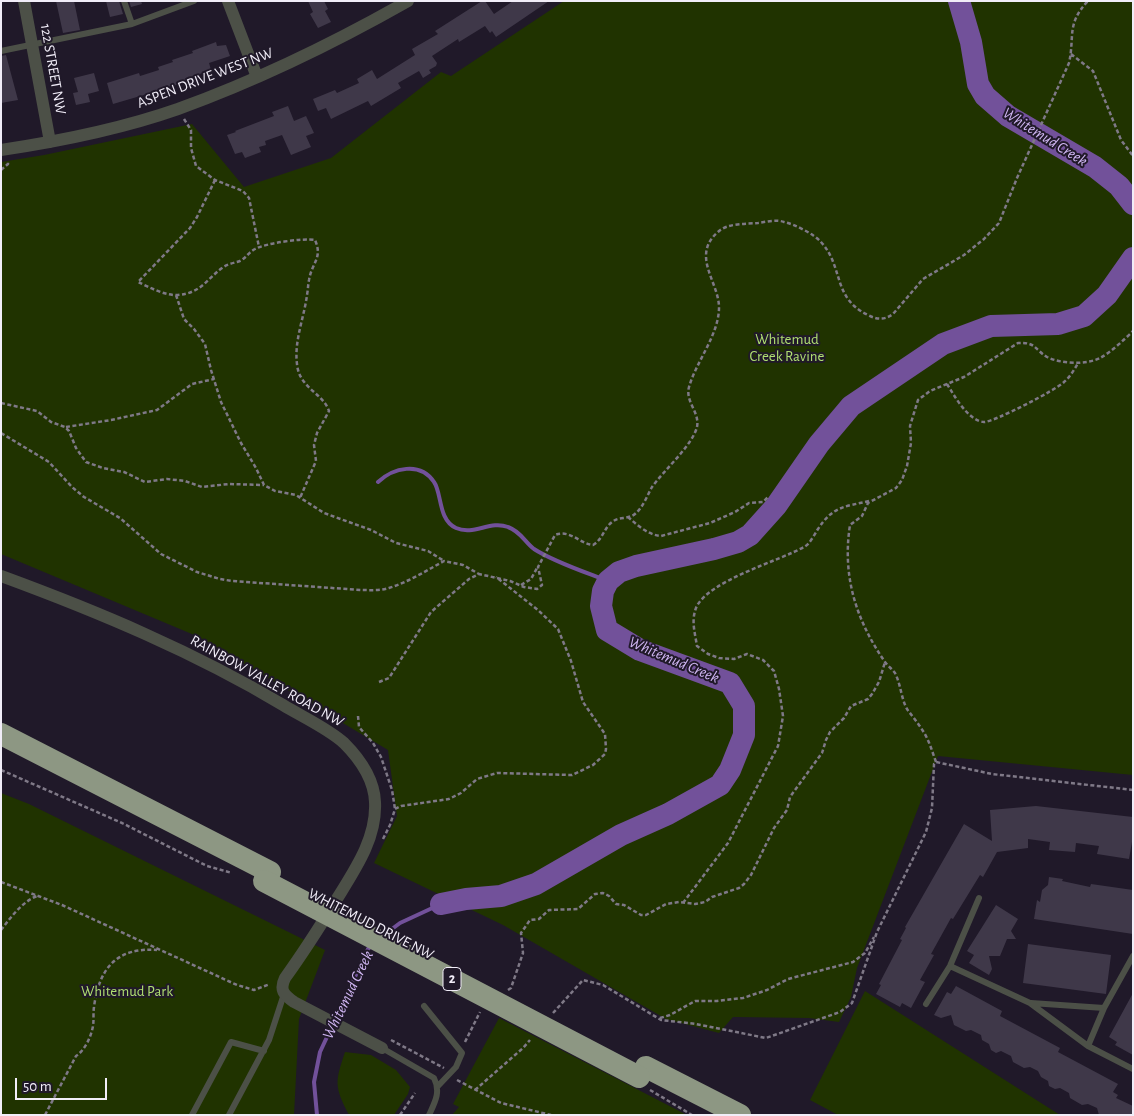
<!DOCTYPE html>
<html>
<head>
<meta charset="utf-8">
<style>
  body { margin:0 }
  #map { position:relative; width:1134px; height:1116px; overflow:hidden; background:#201929; font-family:"Alegreya Sans",sans-serif }
  canvas { display:block }
  .frame { position:absolute; inset:0; border:2px solid #f1edf8; pointer-events:none }
  .scale { position:absolute; left:15px; top:1078px; width:92px; height:22px; box-sizing:border-box; border:2px solid #f1edf8; border-top:0; padding-left:6px; font-size:15px; line-height:18px; white-space:nowrap; color:#f1edf8; -webkit-text-stroke:4px #201929; paint-order:stroke }
</style>
</head>
<body>
<div id="map">
<canvas width="1134" height="1116"></canvas>
<div class="frame"></div>
<div class="scale">50 m</div>
</div>
<script>
const ctx = document.querySelector('canvas').getContext('2d');
ctx.lineJoin = 'round';
function paint(path, color) { ctx.fillStyle = color; ctx.fill(path, 'evenodd'); }
function trace(path, color, width, dash) { ctx.strokeStyle = color; ctx.lineWidth = width; ctx.lineCap = dash ? 'butt' : 'round'; ctx.setLineDash(dash || []); ctx.stroke(path); }
function write(font, color, halo, rows, align = 'center') {
  ctx.font = font + ' "Alegreya Sans",sans-serif'; ctx.lineWidth = 4; ctx.setLineDash([]); ctx.textBaseline = 'middle'; ctx.strokeStyle = halo; ctx.fillStyle = color; for (const [text, x, y, turn = 0] of rows) {
    ctx.save(); ctx.translate(x, y); ctx.rotate((+turn || 0) * Math.PI / 180); ctx.textAlign = isNaN(turn) ? turn : align; if (halo) ctx.strokeText(text, 0, 0); ctx.fillText(text, 0, 0); ctx.restore();
  }
}
const green = new Path2D(`
  M564,1H1133V775L938,756L857,968L851,997L839,1022L809,1018L733,1017L719,1033L666,1019L503,925L374,863L397,816L388,750L199,637L1,554V162L44,155L192,124L244,187L331,158L441,72L451,76Z
  M1,793L29,804L325,950L299,1019L294,1115H1Z
  M865,991L1060,1115H838L810,1100Z
  M499,1018L687,1115H452L459,1107L453,1104Z
  M345,1052L371,1055L396,1070L410,1087L408,1094L394,1115H349C334,1086 335,1082 345,1052Z`);
const stream = new Path2D(`
  M378,482C393,468 420,461 434,482C442,493 438,520 456,528C474,536 490,520 508,527C520,531 525,542 534,549C554,562 585,572 608,581
  M384,935L400,923L441,904
  M317,1115L314,1082L320,1052L368,949L371,946`);
const river = new Path2D(`
  M959,1L971,42L978,84L985,96L1008,116L1095,167L1119,186L1133,204
  M441,904L466,899L501,896L536,884L621,835L668,814L720,785L730,770L744,735V706L730,683L640,650L607,630L601,606L603,591L608,581L619,572L636,566L714,549L738,542L750,535L776,506L819,444L851,406L943,344L991,326L1058,324L1084,316L1107,295L1133,258`);
const building = new Path2D(`
  M56,1H74L80,30L63,33Z
  M106,1H119L123,14L110,17Z
  M129,1H141L142,4L131,7Z
  M308,1H324L328,9L325,11L331,22L318,28L310,14L313,12Z
  M482,1H485L494,14L513,1H549L496,37L492,31L490,33L485,26L459,42L458,39L432,56L437,63L436,66L429,70L431,73L423,78L419,71L398,83L401,88L371,106L368,101L331,119L326,108L318,111L313,99L335,90L337,93L359,83L357,79L372,70L377,79L415,55L412,49L438,34L435,31Z
  M216,42L217,46L226,45L230,56L209,63L211,70L188,78L189,80L171,87L113,104L107,83L139,73L140,76L159,70L158,67L173,62L172,60L193,53L192,51Z
  M6,55L18,100L1,103V56Z
  M94,73L99,91L88,94L90,102L76,105L73,93L78,92L74,78Z
  M288,106L294,121L306,116L314,133L306,136L311,147L291,155L282,135L265,141L266,145L259,147L261,152L245,158L242,152L235,154L227,135L236,132L235,131L274,116L272,112Z
  M1036,806L1133,817V836L1129,859L1097,854L1099,846L1076,843L1075,852L1049,850L1050,842L1028,839V848L997,852L983,877L980,875L953,919L951,918L931,954L934,955L920,980L925,982L911,1008L902,1003L900,1007L876,994L881,985L879,984L902,940L900,939L906,928L905,927L964,824L992,841L990,810Z
  M1049,877L1063,879L1062,881L1090,887L1091,884L1133,890V934L1034,919L1037,900L1040,902L1042,890L1048,885Z
  M996,905L1018,919L1011,931L1016,939H1007L1000,956H989L992,969L989,975L969,963L974,955L967,951Z
  M1028,944L1111,955L1106,994L1023,983Z
  M956,986L1002,1011L1000,1016L1060,1048L1058,1052L1118,1084L1113,1092L1118,1095L1116,1098L1133,1106V1115H1099L1097,1108L1088,1104L1082,1105L1070,1098L1069,1093L1060,1088L1055,1089L1049,1086L1048,1081L1041,1077L1038,1071L1030,1067L1024,1068L1013,1062L1011,1056L1001,1051L996,1053L991,1050L989,1044L982,1040L981,1035L971,1030L966,1031L954,1025L951,1015L941,1018L934,1015L947,992L951,994Z
  M1133,993V1055L1115,1045L1117,1042L1109,1037Z`);
const path = new Path2D(`
  M1071,54L1093,71L1121,140L1133,156
  M184,119L191,130V148L196,166L215,180L243,191L249,198L259,247
  M1,170L8,164V161
  M215,180L197,217L190,228L138,282C149,287 165,296 178,295C201,293 206,280 222,268C227,264 234,263 240,261C246,258 249,252 255,249C266,243 303,238 315,240C323,258 312,262 309,280C308,285 308,290 307,295C304,318 294,341 297,364C299,388 323,393 329,411L317,433L314,445L316,461L300,498
  M176,295L184,319L194,329L205,344L211,370L221,402L241,443L256,468L264,485L275,491L296,495L324,513L371,530L396,543L428,551L444,561
  M947,384C954,395 968,421 984,422C994,422 1056,390 1064,382C1070,377 1074,370 1078,363
  M1,403L37,411L51,422L65,427L69,431L76,448L86,462L103,468L124,472L145,482L167,479L185,481L202,487L229,484L264,485
  M66,427L111,420L157,410L192,384L214,379
  M1,433L49,462L72,487L84,497L120,518L161,554L197,572L220,579L232,581L361,590C370,590 380,591 389,588C408,582 426,571 444,561L463,565L479,574
  M628,517C637,525 648,535 661,536L710,523L735,512L749,503L763,502L768,497
  M521,585L531,579L537,568
  M379,682L389,678L431,612L469,579L479,574L510,581L524,587L537,589L542,585L538,567L555,535C570,529 580,544 593,545C603,539 604,528 612,522C619,516 629,520 636,513C643,507 647,496 652,487C664,470 692,446 697,427C700,412 685,402 689,387C696,362 718,336 719,309C720,283 690,256 718,232C727,223 746,224 758,223C766,222 776,219 784,222C794,224 814,234 821,242C844,267 832,298 868,315C877,320 885,320 893,314L923,279L964,255L984,239L999,223L1017,178L1069,63C1075,36 1066,24 1088,1
  M358,716L359,727L373,743L381,757L392,790L395,809
  M936,762C932,751 929,740 923,731C918,723 912,716 907,709C901,698 901,685 895,673C892,669 888,666 885,662C856,620 842,576 850,525L862,516L868,503L896,488L902,480L907,466L911,443L910,426L918,400L930,391L964,377L1018,343C1036,342 1034,349 1047,357C1061,364 1086,365 1100,358C1110,353 1125,339 1133,331
  M1,770L122,823L207,866L232,873
  M383,839L390,825L395,809L401,806L449,799L461,793L477,779L497,773L572,775L593,765L605,754L606,749L605,734L583,702L571,661L558,629L538,610L496,577
  M1,882L62,905L237,985L254,990L270,984
  M683,903L728,843L778,746L783,716L779,689L774,671L763,660L747,654L734,659L719,658L708,654L697,646C695,633 691,621 696,608C707,581 779,561 804,547C810,544 814,535 818,529C833,506 844,507 869,501
  M1,930C11,917 22,902 37,896
  M508,990L511,988L523,953L521,933L530,920L539,919L549,910L578,909L595,894L603,893L609,896L616,904L624,905L641,915H646L666,904L679,902L695,904L705,902L712,897L739,888L744,884L751,875L774,828L787,810L790,797L822,753L826,740L830,732L844,718L851,706L868,699L872,694L879,682L885,662
  M553,1013L583,980L603,985L661,1020L696,1024L766,1038L840,1012L852,1003L877,932L926,832L932,808L934,764L936,762L992,774L1133,790
  M660,1018L670,1015L695,1001H717L743,998L767,990L788,979L853,962L865,953L874,937
  M391,1040L444,1068
  M465,1042L480,1012
  M457,1080L501,1103L551,1115
  M475,1090L523,1048L530,1040
  M650,1090L692,1115
  M45,1115L76,1056C85,1050 91,1037 93,1026C94,1020 93,1013 94,1007C99,969 116,947 157,950
  M400,1115L415,1093`);
const lane = new Path2D(`
  M124,1L132,24
  M1,51L132,24L194,1
  M950,966L1030,1003L1088,1046L1133,1069
  M1031,1003L1104,1008
  M926,1004L950,966L979,898
  M424,1006L462,1053L456,1067L438,1086
  M1088,1046L1104,1008L1133,956
  M382,1048L434,1078C441,1092 435,1102 429,1115
  M192,1115L231,1042L264,1051
  M229,1115L269,1040L284,994`);
const street = new Path2D(`
  M24,1L50,142
  M228,1L257,77
  M1,150C61,141 121,129 178,109C258,80 334,43 408,1
  M1,576C99,612 194,652 283,705C301,716 329,729 344,743C360,759 374,778 375,802C377,839 354,871 335,902C319,928 303,953 285,978C279,990 284,995 294,1002L382,1048`);
const highway = new Path2D(`
  M1,734L270,872
  M646,1067L740,1115`);
const highwayBridge = new Path2D(`
  M264,881L639,1077`);
const shields = [
  [452,979,18]
];
const shieldNames = [
  ["2",452,979]
];
const streetNames = [
  ["122 STREET NW",53,69,80],
  ["ASPEN DRIVE WEST NW",205,78,-21],
  ["RAINBOW VALLEY ROAD NW",267,681,29],
  ["WHITEMUD DRIVE NW",371,924,27]
];
const parkNames = [
  ["Whitemud",787,339],
  ["Creek Ravine",787,356],
  ["Whitemud Park",127,991]
];
const waterNames = [
  ["Whitemud Creek",1045,137,32],
  ["Whitemud Creek",674,660,23],
  ["Whitemud Creek",348,995,-64]
];
paint(green, '#203300');
trace(stream, '#72519a', 4);
trace(river, '#72519a', 22);
paint(building, '#3f3849');
trace(path, '#7f7987', 2.5, [4, 2.5]);
trace(lane, '#4c5047', 6);
trace(street, '#4c5047', 12);
trace(highway, '#8d9783', 22);
trace(highwayBridge, '#8d9783', 22);
for (const [x, y, w] of shields) { const box = new Path2D(); box.roundRect(x - w / 2, y - 11.5, w, 23, 4); ctx.fillStyle = '#201929'; ctx.fill(box); trace(box, '#f1edf8', 1); }
write('bold 14px', '#f1edf8', null, shieldNames);
write('15px', '#f1edf8', '#201929', streetNames);
write('15px', '#afde71', '#201929', parkNames);
write('italic 16px', '#d0b6f3', '#201929', waterNames);
</script>
</body>
</html>
